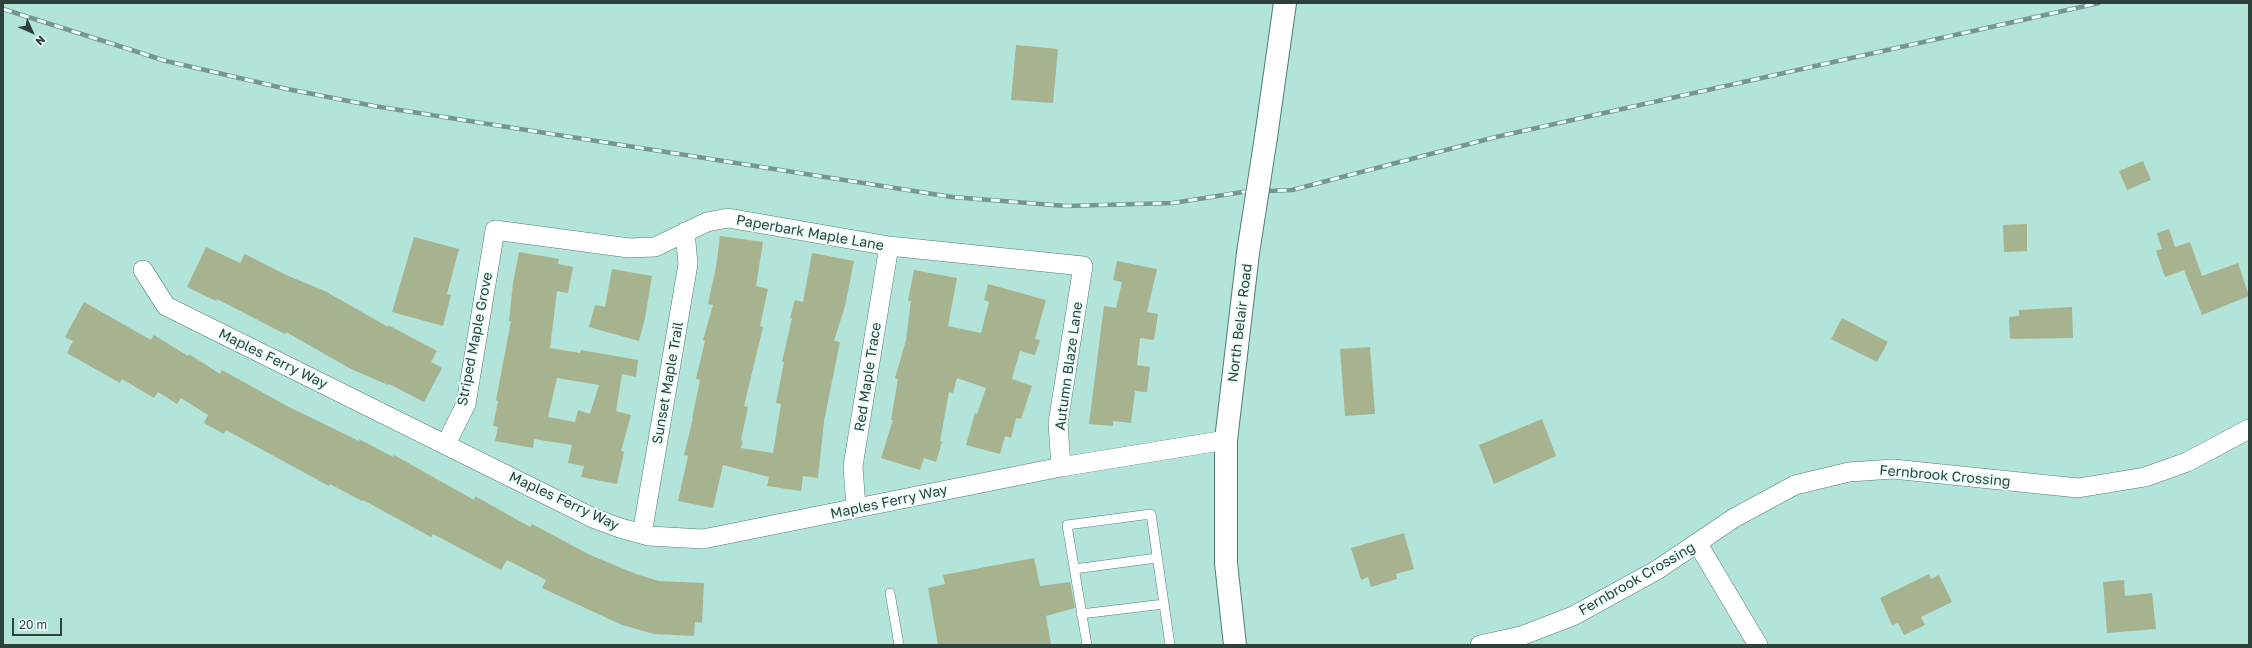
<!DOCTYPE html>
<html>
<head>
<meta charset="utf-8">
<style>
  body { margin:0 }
  #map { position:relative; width:2252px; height:648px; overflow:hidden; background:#b3e4da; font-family:"Golos Text",sans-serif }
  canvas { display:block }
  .frame { position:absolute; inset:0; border:4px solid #2d413d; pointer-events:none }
  .north { position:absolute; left:12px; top:12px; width:40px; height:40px; -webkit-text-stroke:3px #ebfefa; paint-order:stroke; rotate:135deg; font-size:11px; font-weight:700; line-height:16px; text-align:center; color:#2d413d }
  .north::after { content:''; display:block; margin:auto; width:14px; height:18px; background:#2d413d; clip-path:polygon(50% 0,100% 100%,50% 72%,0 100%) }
  .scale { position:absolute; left:12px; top:618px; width:50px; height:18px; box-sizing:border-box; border:2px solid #2d413d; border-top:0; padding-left:5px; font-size:12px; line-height:14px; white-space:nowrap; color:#2d413d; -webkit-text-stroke:3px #ebfefa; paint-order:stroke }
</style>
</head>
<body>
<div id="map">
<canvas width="2252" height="648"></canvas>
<div class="frame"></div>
<div class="north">N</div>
<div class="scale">20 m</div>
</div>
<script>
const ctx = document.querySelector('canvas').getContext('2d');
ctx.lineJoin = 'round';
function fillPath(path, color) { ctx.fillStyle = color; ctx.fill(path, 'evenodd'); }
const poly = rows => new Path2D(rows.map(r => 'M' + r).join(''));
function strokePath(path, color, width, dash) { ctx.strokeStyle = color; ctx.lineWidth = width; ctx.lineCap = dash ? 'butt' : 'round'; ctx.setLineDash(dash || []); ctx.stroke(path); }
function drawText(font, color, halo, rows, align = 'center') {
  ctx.font = font + ' "Golos Text",sans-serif'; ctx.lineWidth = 4; ctx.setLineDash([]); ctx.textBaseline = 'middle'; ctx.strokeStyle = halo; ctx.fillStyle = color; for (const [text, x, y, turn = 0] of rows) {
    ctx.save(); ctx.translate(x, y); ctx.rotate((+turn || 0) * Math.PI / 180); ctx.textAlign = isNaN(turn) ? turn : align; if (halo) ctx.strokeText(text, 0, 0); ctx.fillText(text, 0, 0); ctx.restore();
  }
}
fillPath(poly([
  [1016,45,1058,49,1053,103,1011,100],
  [2143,161,2151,180,2127,190,2119,171],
  [2027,224,2027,251,2004,252,2003,225],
  [2169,229,2175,247,2190,242,2202,276,2238,263,2249,296,2202,315,2184,270,2165,277,2156,251,2162,249,2157,233],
  [720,236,763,242,756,286,768,289,760,326,763,327,744,406,748,407,741,440,743,441,741,448,773,453,781,404,776,403,784,362,782,362,792,318,790,318,795,300,803,302,812,253,854,261,845,306,834,341,840,342,824,421,818,478,803,476,801,491,767,486,769,477,723,465,713,508,678,501,688,456,684,455,693,418,692,418,700,380,696,379,705,341,703,340,713,305,708,304,716,267],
  [414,237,459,249,447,294,451,295,443,326,392,312],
  [206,247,240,263,245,254,286,275,325,291,388,327,388,325,437,351,431,362,442,368,424,402,389,384,388,385,351,369,286,332,285,334,217,299,216,301,187,287],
  [519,252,559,259,558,264,573,267,568,293,557,291,550,348,580,353,581,350,638,360,636,377,622,374,616,411,631,415,621,451,624,452,617,484,581,477,584,466,568,463,572,445,534,439,533,448,495,441,498,427,493,426,498,401,496,400,511,321,509,321,513,283],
  [557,378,599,385,590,414,578,410,575,422,548,417],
  [1117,261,1157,269,1147,312,1158,314,1154,340,1140,338,1137,365,1150,367,1147,392,1135,391,1131,423,1113,421,1113,426,1089,424,1104,306,1116,308,1122,282,1113,280],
  [612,269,652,276,645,318,639,341,589,327,595,305,605,307],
  [914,270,957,278,948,326,981,333,989,302,984,300,988,284,1046,300,1035,339,1040,340,1035,355,1020,351,1012,379,1032,386,1021,419,1016,418,1011,438,1005,436,1000,454,966,445,975,413,977,414,986,388,957,378,953,393,949,392,940,441,942,442,936,462,924,458,920,470,881,458,893,420,891,420,898,379,895,378,906,340,911,301,908,301],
  [84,302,151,340,154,335,188,356,189,354,220,374,222,370,289,407,359,441,359,439,393,457,394,455,474,500,475,496,530,527,532,524,590,555,636,574,659,581,704,583,702,623,695,622,694,636,654,634,622,625,542,588,546,580,507,560,501,570,433,534,431,537,363,500,362,501,330,484,329,486,226,430,224,434,204,423,208,415,181,398,177,404,158,392,154,398,122,379,120,383,67,353,73,341,65,337],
  [2072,307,2073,338,2010,339,2009,317,2019,316,2019,310],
  [1842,318,1888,342,1877,362,1831,339],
  [1370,347,1375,414,1345,416,1340,349],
  [1542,419,1556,456,1494,484,1479,445],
  [1404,533,1414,569,1396,574,1397,579,1371,587,1368,577,1361,580,1351,548],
  [1034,558,1040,586,1070,582,1075,608,1046,616,1051,645,938,645,928,588,945,584,943,575],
  [1929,574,1931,579,1939,575,1952,602,1921,617,1925,625,1904,635,1898,623,1892,625,1880,598],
  [2124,580,2125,596,2152,593,2156,629,2107,633,2103,582]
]), '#a7b28e');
const service = poly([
  [1074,569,1157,558],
  [890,593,899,645],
  [1081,614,1164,604],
  [1087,645,1067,525,1151,514,1170,645]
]);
const minor = poly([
  [143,270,166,306,593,518,620,528,649,536,703,539,1061,467,1226,440],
  [446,444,466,404,495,230,629,248,655,247,707,222,728,218,889,246,1083,266,1058,423,1061,467],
  [856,508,853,466,889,246],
  [642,534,688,264,685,232],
  [1698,544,1758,645],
  [1480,645,1521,636,1573,616,1657,570,1734,518,1795,485,1849,472,1893,469,2078,488,2145,477,2187,462,2249,429]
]);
const tertiary = poly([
  [1266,137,1285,3],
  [1235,645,1226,563,1226,440,1248,253]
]);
strokePath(service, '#507d75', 10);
strokePath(minor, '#507d75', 20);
strokePath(tertiary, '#507d75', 24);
strokePath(service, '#fff', 9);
strokePath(minor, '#fff', 19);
strokePath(tertiary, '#fff', 22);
const rail = poly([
  [3,9,166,61,287,89,374,106,952,197,1066,206,1173,203,1243,192,1292,190,1496,137,2099,3]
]);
strokePath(rail, '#749891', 4.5);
strokePath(rail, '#ebfefa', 3, [9]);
const tertiaryBridge = poly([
  [1248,253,1266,137]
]);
strokePath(tertiaryBridge, '#507d75', 24, []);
strokePath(tertiaryBridge, '#fff', 22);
drawText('14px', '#2d413d', '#ebfefa', [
  ["Paperbark Maple Lane",810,233,10],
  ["North Belair Road",1240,323,-83],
  ["Striped Maple Grove",475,339,-79],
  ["Maples Ferry Way",273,359,26],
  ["Autumn Blaze Lane",1069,366,-82],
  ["Red Maple Trace",868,377,-81],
  ["Sunset Maple Trail",668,383,-80],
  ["Fernbrook Crossing",1945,476,5],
  ["Maples Ferry Way",564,501,25],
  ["Maples Ferry Way",889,502,-12],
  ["Fernbrook Crossing",1637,579,-30]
]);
</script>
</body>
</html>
